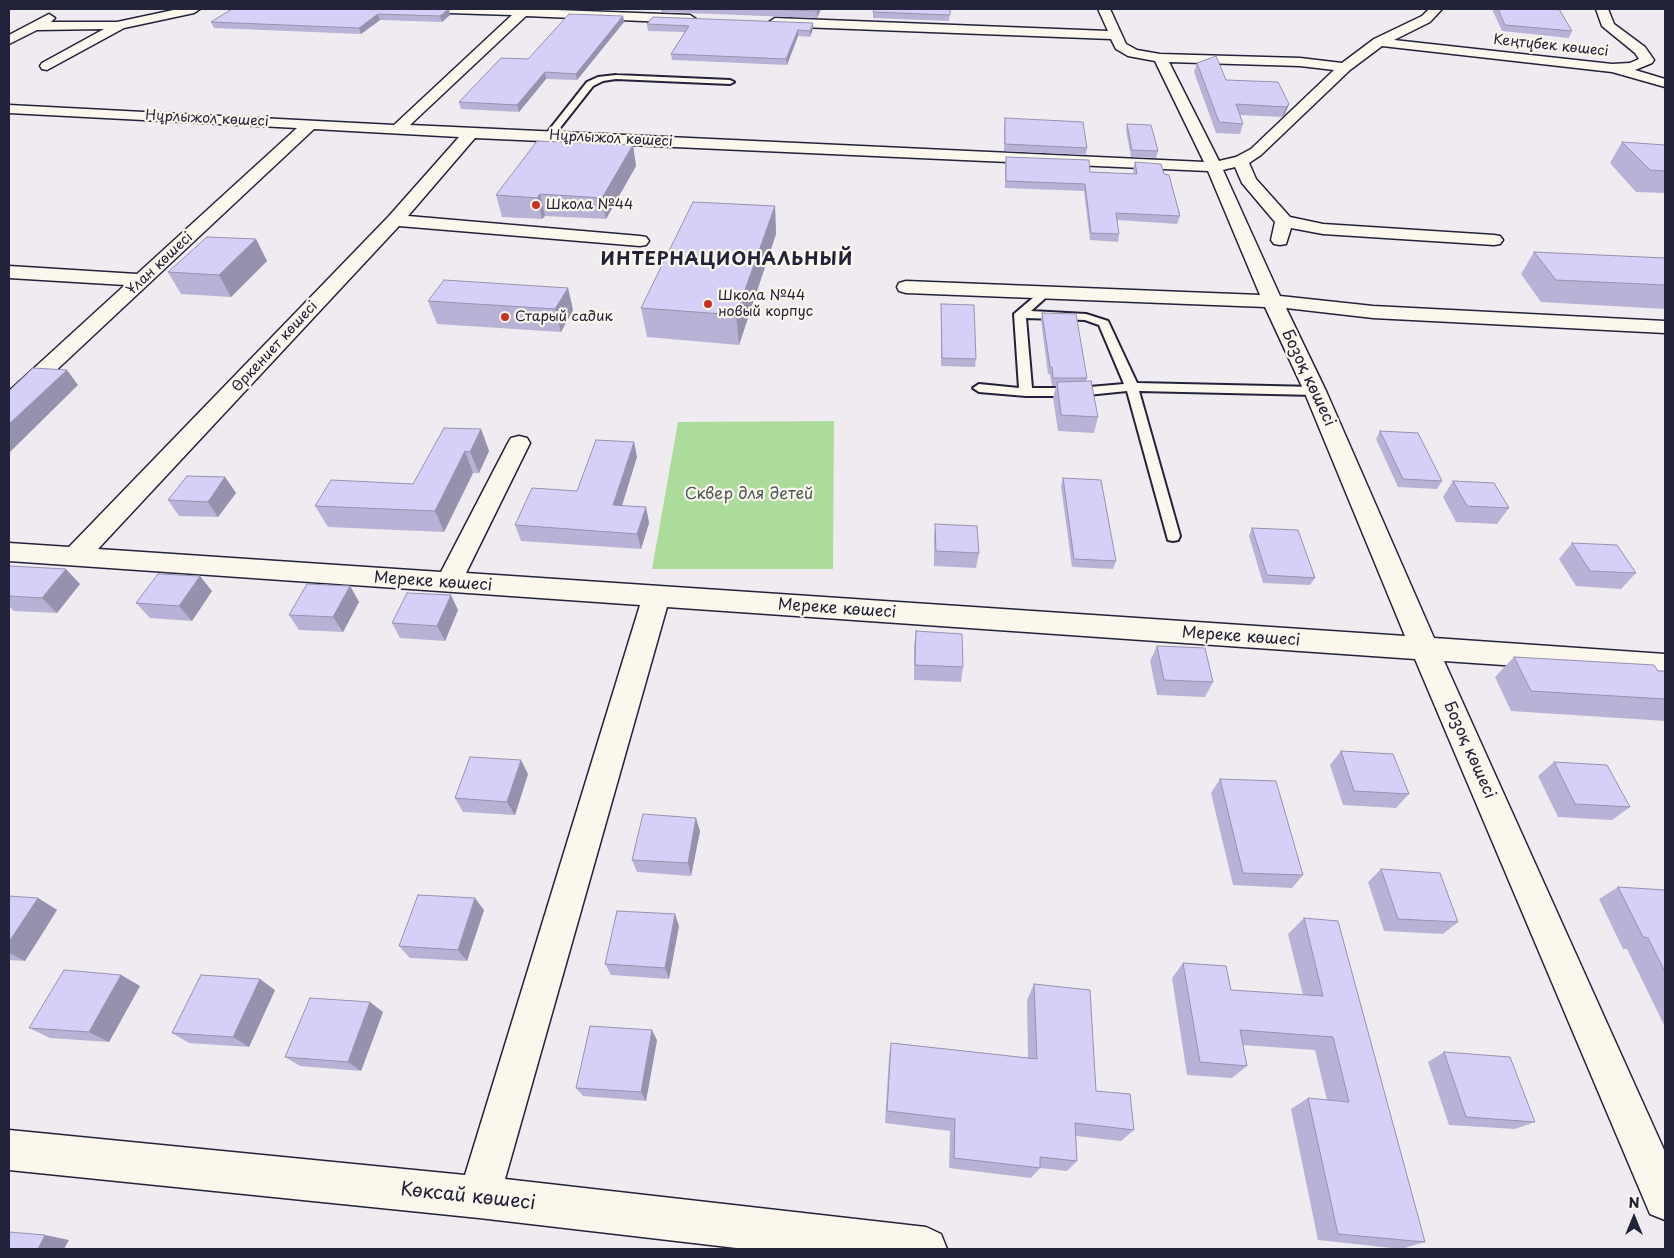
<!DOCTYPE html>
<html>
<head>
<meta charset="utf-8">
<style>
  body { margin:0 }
  #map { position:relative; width:1674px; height:1258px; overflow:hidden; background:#f0ebf0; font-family:"Playpen Sans",sans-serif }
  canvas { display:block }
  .frame { position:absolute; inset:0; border:10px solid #22223b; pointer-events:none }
  .north { position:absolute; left:1609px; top:1193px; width:50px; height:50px; -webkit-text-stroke:4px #fbf7ec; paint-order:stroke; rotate:0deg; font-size:14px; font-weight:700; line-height:20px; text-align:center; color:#22223b }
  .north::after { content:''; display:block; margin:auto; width:18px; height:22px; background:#22223b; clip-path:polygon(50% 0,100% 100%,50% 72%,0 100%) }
</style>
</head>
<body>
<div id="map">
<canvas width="1674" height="1258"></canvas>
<div class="frame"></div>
<div class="north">N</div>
</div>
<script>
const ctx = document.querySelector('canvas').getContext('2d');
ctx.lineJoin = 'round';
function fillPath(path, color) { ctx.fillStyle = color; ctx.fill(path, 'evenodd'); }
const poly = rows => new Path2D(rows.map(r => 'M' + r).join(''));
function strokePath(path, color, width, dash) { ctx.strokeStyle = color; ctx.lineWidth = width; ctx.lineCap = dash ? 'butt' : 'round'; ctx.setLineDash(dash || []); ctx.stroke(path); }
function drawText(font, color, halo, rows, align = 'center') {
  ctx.font = font + ' "Playpen Sans",sans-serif'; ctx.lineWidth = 4.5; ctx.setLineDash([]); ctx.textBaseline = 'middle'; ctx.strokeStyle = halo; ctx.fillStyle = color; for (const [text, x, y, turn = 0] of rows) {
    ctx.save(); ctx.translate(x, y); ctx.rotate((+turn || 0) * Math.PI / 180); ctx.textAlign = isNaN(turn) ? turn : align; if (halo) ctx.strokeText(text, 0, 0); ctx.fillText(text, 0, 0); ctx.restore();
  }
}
fillPath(poly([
  [834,421,833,569,652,569,678,422]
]), '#acdc9c');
const service = poly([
  [616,75,730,80,734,82,730,84,616,79,603,81,593,86,552,138,546,138,546,134,587,82,598,77,616,75],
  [1045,290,1051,293,1031,311,1086,314,1108,321,1137,383,1315,387,1321,391,1315,395,1139,391,1180,536,1178,540,1173,541,1168,540,1127,391,1078,396,1026,396,979,392,973,388,979,384,1019,388,1014,314,1041,291,1045,290],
  [1026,318,1085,320,1099,325,1124,384,1078,388,1032,388,1026,318]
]);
const minor = poly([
  [178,9,200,9,194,13,124,28,47,70,42,69,40,66,42,63,104,29,37,30,9,44,9,35,49,14,55,18,51,22,117,22,178,9],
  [443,9,530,9,690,15,696,19,690,23,526,16,410,125,1204,162,1155,61,1128,56,1116,49,1111,39,775,26,769,22,775,18,1108,31,1098,9,1110,9,1126,44,1137,50,1160,54,1300,58,1342,63,1374,39,1422,16,1429,9,1442,9,1430,22,1394,40,1612,64,1630,63,1639,59,1635,53,1602,26,1596,9,1608,9,1614,24,1645,47,1654,60,1652,63,1635,70,1665,79,1665,87,1612,72,1382,46,1350,70,1261,155,1249,163,1256,179,1290,217,1323,224,1494,235,1500,236,1503,240,1500,244,1494,245,1323,234,1291,228,1286,244,1280,245,1274,244,1271,240,1275,222,1242,183,1235,167,1223,170,1280,296,1373,306,1665,321,1665,333,1373,318,1286,308,1326,391,1434,638,1665,654,1665,676,1444,661,1665,1152,1665,1220,1650,1214,1415,659,667,607,505,1179,926,1227,941,1234,947,1249,745,1249,479,1218,9,1170,9,1130,465,1175,640,605,9,561,9,543,69,547,389,216,459,137,314,129,17,407,9,409,9,391,125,285,9,278,9,266,137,274,297,128,9,113,9,105,394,125,512,15,449,13,443,9],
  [1169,62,1300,66,1334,70,1251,149,1236,157,1219,161,1169,62],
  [475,138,1208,171,1260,295,906,281,899,283,897,287,899,291,906,293,1265,307,1304,391,1405,636,466,573,530,443,527,438,519,436,511,438,508,443,441,572,98,549,399,226,640,246,646,245,649,241,646,237,640,236,408,216,475,138]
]);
strokePath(service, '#22223b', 4);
strokePath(minor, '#22223b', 3);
fillPath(service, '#fbf7ec');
fillPath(minor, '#fbf7ec');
fillPath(poly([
  [232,9,450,15,442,22,380,20,361,34,214,28,211,22],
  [661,9,821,9,817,18,661,12],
  [950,9,949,21,873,18,873,12],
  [1492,9,1559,9,1572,31,1569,38,1502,31],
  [623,16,624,22,577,80,546,79,519,112,461,109,459,102,528,59],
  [647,24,813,29,810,37,798,36,787,65,672,60,671,54,685,32,648,31],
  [1197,63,1226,80,1289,104,1285,114,1282,117,1240,115,1243,124,1240,134,1216,133,1194,72],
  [1005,118,1087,148,1086,155,1004,151,1004,125],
  [1127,124,1158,151,1156,158,1131,157,1126,130],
  [1622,142,1665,145,1665,193,1636,192,1610,163],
  [633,145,636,166,606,219,545,216,542,219,502,217,496,195],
  [1006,157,1090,172,1134,174,1133,170,1135,162,1164,174,1180,216,1177,224,1117,220,1119,234,1118,242,1090,240,1084,191,1005,188,1005,164],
  [775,206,776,234,739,345,647,337,641,308],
  [256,239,267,261,231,297,181,294,168,272],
  [1534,252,1665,258,1665,309,1541,302,1521,274],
  [568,288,573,310,561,332,437,324,428,301],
  [941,304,976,359,975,367,941,366],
  [1042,313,1087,378,1086,382,1098,417,1094,433,1058,431,1053,398,1056,386,1052,386,1050,374,1048,374,1041,320],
  [481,429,489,451,479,473,473,473,444,532,328,527,315,506,413,484],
  [1380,431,1442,481,1437,489,1398,487,1376,439],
  [634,442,637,457,622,506,646,507,649,523,641,549,521,541,515,525,577,491],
  [225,477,236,493,218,517,179,516,168,500],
  [1063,478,1116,561,1113,569,1072,567,1061,486],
  [1453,481,1509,508,1497,524,1456,522,1443,497],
  [935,524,979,553,976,568,934,566,934,539],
  [1252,528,1315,578,1310,585,1263,583,1249,536],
  [1572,543,1636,573,1621,589,1576,586,1559,559],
  [9,564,11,566,80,584,57,613,14,611,9,606],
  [350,586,359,602,343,632,299,630,289,615],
  [212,591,192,621,150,618,136,603],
  [458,610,445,641,400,638,392,623],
  [916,631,963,667,961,682,914,680,914,646],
  [1157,646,1213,682,1205,697,1157,695,1150,661],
  [1514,657,1665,671,1665,721,1511,711,1495,677],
  [1341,751,1409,794,1396,808,1343,805,1330,765],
  [1554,762,1630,807,1612,820,1558,817,1538,776],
  [528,774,515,815,463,812,455,798],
  [1220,779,1303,875,1292,888,1233,885,1211,793],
  [700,831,691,876,637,872,632,860],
  [1381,869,1458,922,1443,934,1384,931,1368,882],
  [1618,887,1665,890,1665,1027,1627,949,1623,949,1599,899],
  [9,896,38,898,57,910,25,961,9,960],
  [484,910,467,961,410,958,399,946],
  [1304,918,1425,1242,1401,1249,1318,1240,1291,1109,1308,1098,1327,1100,1315,1050,1242,1045,1247,1066,1232,1078,1187,1075,1172,978,1183,963,1231,990,1303,995,1288,934],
  [679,926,669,979,611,975,605,964],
  [121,975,140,986,109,1042,50,1038,29,1028],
  [1034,984,1096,1091,1134,1130,1121,1141,1076,1136,1077,1161,1067,1171,1040,1168,1031,1178,949,1168,950,1131,885,1123,889,1057,891,1043,1028,1058,1027,1000],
  [275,990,249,1047,189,1043,172,1033],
  [383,1012,361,1071,300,1066,285,1057],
  [657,1040,646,1101,583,1096,576,1088],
  [1444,1052,1535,1122,1515,1129,1449,1125,1428,1062]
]), '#b8b3d6');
fillPath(poly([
  [449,9,450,15,442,22,440,16],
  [818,9,821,9,817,18,817,11],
  [378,14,380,20,361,34,359,28],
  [623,16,624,22,577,80,576,74],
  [813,23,813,29,810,37,810,31],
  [798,30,798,36,787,65,786,59],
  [545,72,546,79,519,112,517,105],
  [1289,104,1285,114,1282,117,1286,107],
  [633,145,636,166,606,219,602,198],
  [540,194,545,216,542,219,537,198],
  [775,206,776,234,739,345,736,315],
  [256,239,267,261,231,297,219,275],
  [568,288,573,310,561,332,555,309],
  [67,370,78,385,9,453,9,424],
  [481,429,489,451,479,473,470,452],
  [634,442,637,457,617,521,613,505],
  [465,451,473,473,444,532,435,511],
  [225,477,236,493,218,517,208,502],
  [646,507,649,523,641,549,637,534],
  [66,569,80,584,57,613,42,598],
  [200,576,212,591,192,621,179,606],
  [350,586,359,602,343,632,333,617],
  [451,595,458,610,445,641,437,626],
  [521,760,528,774,515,815,507,802],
  [696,818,700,831,691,876,688,863],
  [38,898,57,910,25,961,9,953,9,942],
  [475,898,484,910,467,961,458,950],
  [675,914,679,926,669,979,665,968],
  [121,975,140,986,109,1042,89,1032],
  [260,979,275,990,249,1047,233,1037],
  [370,1002,383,1012,361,1071,348,1062],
  [652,1030,657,1040,646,1101,641,1092],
  [45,1235,69,1240,64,1249,38,1249]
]), '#9692ae');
const building = poly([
  [232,9,449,9,440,16,378,14,359,28,211,22,232,9],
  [766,9,818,9,817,11,766,9],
  [874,9,950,9,950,15,873,12,874,9],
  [1498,9,1559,9,1572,31,1505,25,1498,9],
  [569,14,623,16,576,74,545,72,517,105,459,102,501,58,528,59,569,14],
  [653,17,813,23,810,31,798,30,786,59,671,54,689,26,647,24,653,17],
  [1216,56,1226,80,1278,82,1289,104,1286,107,1236,104,1243,124,1219,122,1197,63,1216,56],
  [1005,118,1083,122,1087,148,1005,144,1005,118],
  [1127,124,1151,125,1158,151,1132,150,1127,124],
  [537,141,633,145,602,198,540,194,537,198,496,195,537,141],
  [1622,142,1665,145,1665,171,1650,170,1622,142],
  [1006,157,1089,160,1090,172,1137,174,1135,162,1161,164,1164,174,1169,175,1180,216,1116,213,1119,234,1091,233,1085,184,1006,181,1006,157],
  [693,202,775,206,736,315,641,308,693,202],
  [207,237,256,239,219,275,168,272,207,237],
  [1534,252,1665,258,1665,285,1556,280,1534,252],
  [444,280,568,288,555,309,428,301,444,280],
  [941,304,974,305,976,359,942,358,941,304],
  [1042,313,1076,314,1087,378,1053,378,1052,367,1050,367,1042,313],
  [33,368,67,370,9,424,9,391,33,368],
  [1091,381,1098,417,1061,415,1057,382,1091,381],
  [444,428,481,429,470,452,465,451,435,511,315,506,331,480,413,484,444,428],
  [1380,431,1418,433,1442,481,1403,479,1380,431],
  [596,440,634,442,613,505,646,507,637,534,515,525,532,488,577,491,596,440],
  [187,476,225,477,208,502,168,500,187,476],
  [1063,478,1101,480,1116,561,1074,559,1063,478],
  [1453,481,1494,483,1509,508,1467,506,1453,481],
  [935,524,977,526,979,553,936,551,935,524],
  [1252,528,1298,530,1315,578,1267,575,1252,528],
  [1572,543,1617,545,1636,573,1590,571,1572,543],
  [9,566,66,569,42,598,9,596,9,566],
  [158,574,200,576,179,606,136,603,158,574],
  [307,584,350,586,333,617,289,615,307,584],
  [407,593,451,595,437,626,392,623,407,593],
  [916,631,962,634,963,667,915,665,916,631],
  [1157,646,1205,648,1213,682,1164,680,1157,646],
  [1514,657,1654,665,1658,671,1665,671,1665,699,1531,691,1514,657],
  [1341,751,1393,754,1409,794,1354,791,1341,751],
  [470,757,521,760,507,802,455,798,470,757],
  [1554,762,1607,765,1630,807,1575,804,1554,762],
  [1220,779,1276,781,1303,875,1243,873,1220,779],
  [643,814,696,818,688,863,632,860,643,814],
  [1381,869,1440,873,1458,922,1398,919,1381,869],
  [1618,887,1665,890,1665,972,1648,938,1643,937,1618,887],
  [418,895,475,898,458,950,399,946,418,895],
  [9,896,38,898,9,942,9,896],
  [617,911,675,914,665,968,605,964,617,911],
  [1304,918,1338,921,1425,1242,1338,1234,1308,1098,1349,1102,1333,1037,1240,1030,1247,1066,1200,1062,1183,963,1226,966,1231,990,1323,996,1304,918],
  [64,970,121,975,89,1032,29,1028,64,970],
  [201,975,260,979,233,1037,172,1033,201,975],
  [1034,984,1090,990,1096,1091,1130,1094,1134,1130,1075,1123,1077,1161,1040,1157,1040,1168,954,1158,955,1119,887,1111,891,1043,1037,1059,1034,984],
  [310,998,370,1002,348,1062,285,1057,310,998],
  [590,1026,652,1030,641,1092,576,1088,590,1026],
  [1444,1052,1510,1057,1535,1122,1466,1117,1444,1052],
  [9,1232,45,1235,38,1249,9,1249,9,1232]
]);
fillPath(building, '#d6d0f9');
strokePath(building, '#9692ae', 1);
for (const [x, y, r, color] of [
  [536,205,5,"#c8321e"],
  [708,304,5,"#c8321e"],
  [505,317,5,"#c8321e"]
]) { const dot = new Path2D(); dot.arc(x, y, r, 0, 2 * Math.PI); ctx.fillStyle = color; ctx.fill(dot); strokePath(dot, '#fbf7ec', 2); }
drawText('14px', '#22223b', '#fbf7ec', [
  ["Кеңтүбек көшесі",1551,46,6],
  ["Нұрлыжол көшесі",207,119,3],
  ["Нұрлыжол көшесі",611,139,3],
  ["Ұлан көшесі",160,264,-43],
  ["Өркениет көшесі",275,347,-47]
]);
drawText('14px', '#22223b', '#fbf7ec', [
  ["Школа №44",546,205],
  ["Школа №44",718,296],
  ["новый корпус",718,312],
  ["Старый садик",515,317]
], 'left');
drawText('16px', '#22223b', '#fbf7ec', [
  ["Бозоқ көшесі",1308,378,65],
  ["Мереке көшесі",433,582,4],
  ["Мереке көшесі",837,609,4],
  ["Мереке көшесі",1241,637,4],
  ["Бозоқ көшесі",1469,750,66]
]);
drawText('16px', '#4b5a58', '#fbf7ec', [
  ["Сквер для детей",749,495]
]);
ctx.letterSpacing = '1px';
drawText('bold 18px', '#22223b', '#fbf7ec', [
  ["ИНТЕРНАЦИОНАЛЬНЫЙ",727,260]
]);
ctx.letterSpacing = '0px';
drawText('19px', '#22223b', '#fbf7ec', [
  ["Көксай көшесі",468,1197,6]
]);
</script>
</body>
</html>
